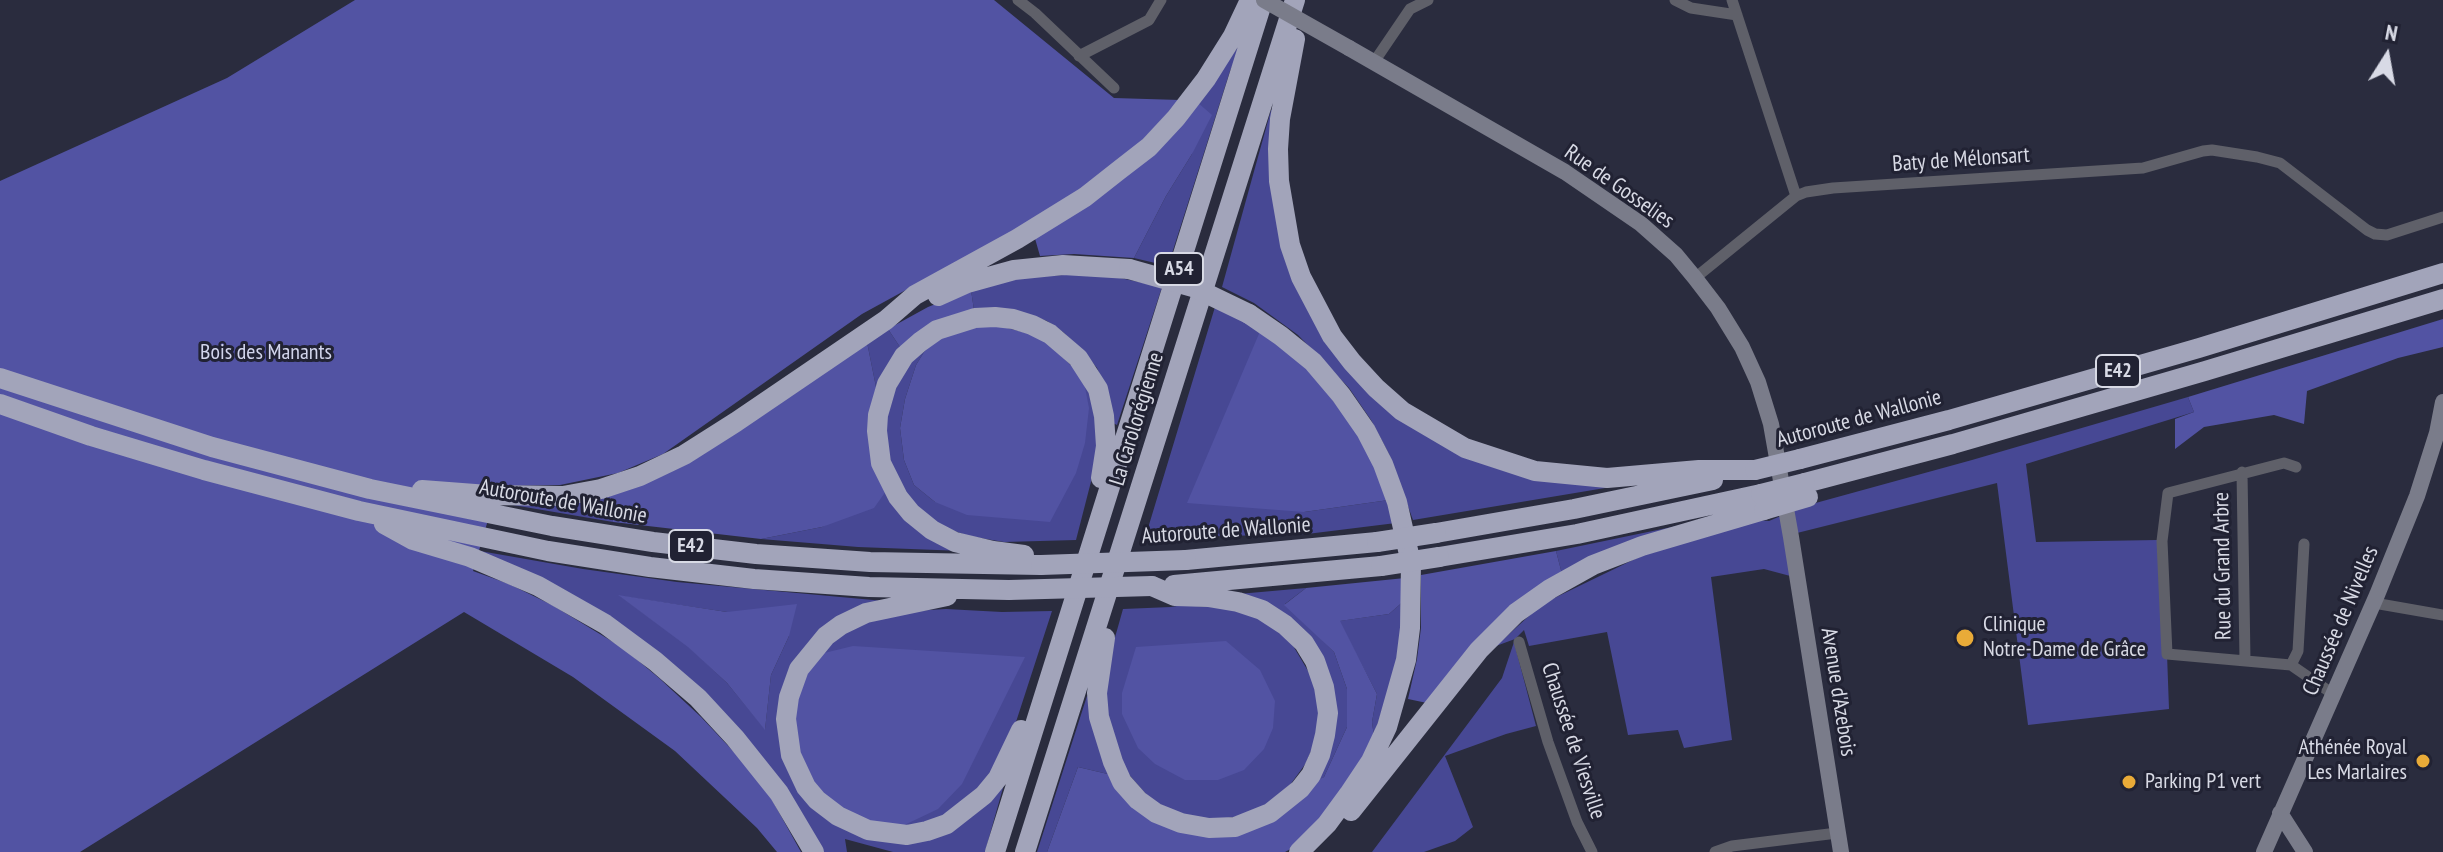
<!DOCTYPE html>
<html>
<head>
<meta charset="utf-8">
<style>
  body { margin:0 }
  #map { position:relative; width:2443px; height:852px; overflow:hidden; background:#2a2c3e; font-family:"PT Sans Narrow",sans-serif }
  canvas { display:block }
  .north { position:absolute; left:2347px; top:16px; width:80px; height:80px; -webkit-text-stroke:6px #212233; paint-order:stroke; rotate:11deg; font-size:22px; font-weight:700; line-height:32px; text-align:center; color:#d8dae5 }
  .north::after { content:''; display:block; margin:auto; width:28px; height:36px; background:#d8dae5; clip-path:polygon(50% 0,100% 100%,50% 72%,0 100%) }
</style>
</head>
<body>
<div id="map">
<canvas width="2443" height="852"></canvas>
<div class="north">N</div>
</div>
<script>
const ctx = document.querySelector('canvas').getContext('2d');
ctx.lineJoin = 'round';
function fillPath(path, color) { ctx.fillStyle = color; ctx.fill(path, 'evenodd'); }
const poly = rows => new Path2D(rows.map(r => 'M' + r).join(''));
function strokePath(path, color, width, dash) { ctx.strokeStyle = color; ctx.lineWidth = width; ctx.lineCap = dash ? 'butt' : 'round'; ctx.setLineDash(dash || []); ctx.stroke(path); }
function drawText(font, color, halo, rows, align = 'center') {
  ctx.font = font + ' "PT Sans Narrow",sans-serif'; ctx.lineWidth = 6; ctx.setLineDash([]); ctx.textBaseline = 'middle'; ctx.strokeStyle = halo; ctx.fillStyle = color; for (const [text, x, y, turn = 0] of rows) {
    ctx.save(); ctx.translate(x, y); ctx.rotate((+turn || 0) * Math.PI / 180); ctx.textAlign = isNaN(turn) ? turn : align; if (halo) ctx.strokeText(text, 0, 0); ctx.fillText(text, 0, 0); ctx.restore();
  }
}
fillPath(poly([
  [1244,39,1230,71,1168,266,1134,258,1166,196,1192,154,1197,102],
  [1271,110,1276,111,1274,182,1330,340,1474,457,1647,481,1413,520,1389,454,1371,420,1349,388,1298,335,1254,303,1222,287],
  [1097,273,1162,287,1117,425,1113,423,1107,393,1097,368,1083,351,1063,332,1047,321,1028,314,974,310,971,290,1014,278],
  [1215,307,1261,329,1304,512,1389,500,1396,523,1307,534,1145,538],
  [888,329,902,350,876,387,867,342],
  [929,344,916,365,905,399,900,428,904,460,914,485,935,502,1083,377,1091,391,1099,437,1094,470,1076,540,1004,542,968,536,941,526,920,511,905,494,886,454,887,406,909,362],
  [2188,397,2194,412,2026,464,2036,542,2158,540,2167,654,2169,709,2028,725,1997,483,1793,534,1792,512,1812,504,1972,460],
  [886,491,963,551,858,547,761,539,822,527],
  [609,494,613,522,513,505],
  [1783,515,1794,577,1764,569,1711,577,1732,740,1684,748,1678,730,1628,735,1607,632,1529,646,1524,630,1515,639,1496,646,1542,604,1670,542,1747,519,1769,521],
  [1701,521,1562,574,1556,551],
  [480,551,583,569,677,582,884,601,828,624,784,754,923,838,1006,777,985,852,893,852,845,839,847,852,822,852,678,672],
  [620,596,727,612,789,636,771,675,765,729,727,683,688,646],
  [1306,588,1285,604,1334,652,1347,689,1347,727,1324,777,1307,787,1327,747,1316,654,1227,595],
  [1405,600,1403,641,1374,737,1372,722,1377,694,1339,621,1389,614],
  [1183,605,1223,608,1253,615,1272,626,1292,644,1314,681,1318,702,1318,723,1314,744,1306,763,1290,785,1268,804,1242,816,1212,820,1191,818,1152,801,1125,770,1116,751,1105,700,1110,655,1123,609,1171,607],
  [946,609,1002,612,1052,611,1015,725,998,763,980,789,939,820,896,829,816,655,841,633,875,617,913,611],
  [1514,642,1536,726,1506,734,1445,756,1473,827,1455,841,1424,852,1372,852,1502,678],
  [1087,696,1092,698,1112,775,1078,767,1047,852,1037,852]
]), '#474894');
fillPath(poly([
  [355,0,994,0,1114,98,1180,100,1137,146,1087,186,1041,216,862,314,663,454,618,473,560,485,498,486,473,571,509,584,552,605,623,648,659,678,701,717,749,768,771,798,801,852,777,852,757,828,675,751,573,677,464,612,80,852,0,852,0,181,227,78],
  [1197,102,1212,115,1192,154,1166,196,1134,258,1074,254,1040,256,1034,235],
  [971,290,974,310,902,350,888,329,928,307],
  [2443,319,2443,347,2398,358,2307,391,2304,424,2274,415,2204,427,2175,449,2175,419,2194,412,2188,397],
  [992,324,1042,337,1083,377,1089,408,1085,443,1076,473,1050,522,967,515,935,502,914,485,904,460,900,428,905,399,916,365,929,344,952,331],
  [1261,329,1309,369,1360,436,1389,500,1304,512,1187,503],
  [867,342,876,387,886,491,874,508,822,527,761,539,613,522,609,494],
  [1556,551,1562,574,1427,703,1408,699,1417,659,1421,628,1421,575],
  [1405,578,1405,600,1389,614,1340,621,1377,694,1372,722,1374,737,1340,797,1296,846,1285,852,1047,852,1078,767,1112,775,1205,833,1324,777,1347,727,1347,689,1334,652,1284,605,1306,588],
  [618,595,727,612,797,604,789,636,771,675,765,730,727,683,688,647],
  [1226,641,1260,670,1275,701,1273,728,1264,749,1244,770,1218,780,1185,780,1155,764,1138,748,1122,714,1122,693,1136,647],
  [853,646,1025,657,962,784,938,809,896,829,873,826,833,805,800,765,792,717,796,693,816,655]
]), '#5253a3');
strokePath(poly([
  [1018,0,1035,13,1114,88],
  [1675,0,1691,8,1737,15],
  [1732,0,1796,196],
  [1079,56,1149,20,1161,0],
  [1374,62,1410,9,1428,0],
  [1695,278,1796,196,1806,192,1833,188,2143,168,2203,151,2212,150,2257,157,2280,163,2367,230,2375,234,2387,235,2443,217],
  [2296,467,2284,463,2168,493,2162,541,2167,654,2291,665,2333,694],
  [2242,472,2245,660],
  [2374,603,2443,615],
  [1519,642,1548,742,1577,822,1592,852],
  [2291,665,2298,651,2304,544],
  [1715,852,1732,846,1837,833]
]), '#5f6069', 11);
strokePath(poly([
  [1349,48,1565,172,1641,224,1676,255,1695,278,1718,308,1742,347,1758,382,1771,424,1791,537,1841,852],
  [2280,813,2305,852],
  [2264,852,2377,595,2417,496,2437,433,2443,402]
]), '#7a7c8a', 16);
strokePath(poly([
  [1295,39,1280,119,1278,149,1279,181,1290,245,1301,277,1332,336,1352,362,1376,388,1402,411,1465,448,1535,471,1607,478,1699,470,1755,470],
  [938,296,967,283,1014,270,1063,265,1129,269],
  [1249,314,1281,336,1313,362,1341,395,1366,431,1383,464,1397,502,1411,563,1410,628,1406,660,1387,727,1371,761,1349,794,1327,824,1299,852],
  [0,378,212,447,370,489,552,526,653,542,756,554,870,562,1041,565],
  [0,404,91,436,204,470,359,511,548,551,650,567,754,579,869,587,1009,590],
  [1800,459,1949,420,2199,348,2443,273],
  [1805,483,1953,444,2205,371,2443,299],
  [422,490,488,495,563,496,601,489,640,476,684,455,736,422,886,320,915,295,1017,239,1085,197,1118,171,1149,147,1176,118,1206,79,1233,36,1250,0],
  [384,524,413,540,470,557,538,586,605,624,655,661,698,698,735,738,779,793,814,852],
  [1436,533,1574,509,1713,480],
  [1024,555,993,551,955,542,932,530,911,513,898,497,881,463,877,431,878,415,887,384,904,356,920,342,937,330,975,318,995,317,1013,319,1032,325,1050,334,1078,358,1098,389,1104,416,1106,446,1101,478],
  [1439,557,1577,534,1761,494],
  [1186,560,1377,542],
  [1174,585,1381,566],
  [947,596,866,613,841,625,826,636,799,669,789,697,786,719,791,755,806,787,817,800,838,816,868,830,907,835,927,831,947,824,984,795,998,778,1021,730],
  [1105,638,1097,693,1099,717,1113,762,1122,782,1138,800,1156,813,1181,823,1209,828,1235,827,1270,813,1300,789,1311,775,1320,755,1325,735,1328,713,1324,687,1315,661,1304,643,1285,625,1262,610,1238,602,1208,597,1175,596,1152,586],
  [1351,811,1479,650,1516,613,1550,589,1593,565,1642,546,1764,510],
  [995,852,1263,0],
  [1025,852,1295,0]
]), '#a2a4ba', 20);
strokePath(poly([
  [1264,0,1349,48]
]), '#7a7c8a', 16);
strokePath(poly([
  [1129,269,1193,287,1249,314],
  [1755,470,1800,459],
  [1761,494,1805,483],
  [1764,510,1808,497],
  [1377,542,1436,533],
  [1041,565,1186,560],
  [1381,566,1439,557],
  [1009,590,1152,586]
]), '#a2a4ba', 20);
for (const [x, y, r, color] of [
  [1965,638,10,"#e9ab38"],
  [2423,761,8,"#e9ab38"],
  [2129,782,8,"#e9ab38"]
]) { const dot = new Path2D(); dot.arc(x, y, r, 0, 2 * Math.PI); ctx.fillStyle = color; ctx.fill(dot); strokePath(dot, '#212233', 3); }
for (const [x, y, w] of [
  [1179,269,48],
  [2118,371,44],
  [691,546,44]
]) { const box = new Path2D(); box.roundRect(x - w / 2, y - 16, w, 32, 6); ctx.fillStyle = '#212233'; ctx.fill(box); strokePath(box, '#d8dae5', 2); }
drawText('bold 20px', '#d8dae5', null, [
  ["A54",1179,269],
  ["E42",2118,371],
  ["E42",691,546]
]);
drawText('22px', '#d8dae5', '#212233', [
  ["Baty de Mélonsart",1961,160,-4],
  ["Rue de Gosselies",1619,187,35],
  ["La Carolorégienne",1137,419,-73],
  ["Autoroute de Wallonie",1859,419,-15],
  ["Autoroute de Wallonie",563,502,10],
  ["Autoroute de Wallonie",1226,531,-4],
  ["Rue du Grand Arbre",2223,566,-91],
  ["Chaussée de Nivelles",2341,621,-67],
  ["Avenue d'Azebois",1838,692,81],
  ["Chaussée de Viesville",1573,741,72]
]);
drawText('22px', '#d2d5ec', '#212233', [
  ["Bois des Manants",266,353]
]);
drawText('22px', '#d8dae5', '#212233', [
  ["Clinique",1983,625],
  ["Notre-Dame de Grâce",1983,650],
  ["Athénée Royal",2407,748,"right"],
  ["Les Marlaires",2407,773,"right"],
  ["Parking P1 vert",2145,782]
], 'left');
</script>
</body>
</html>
